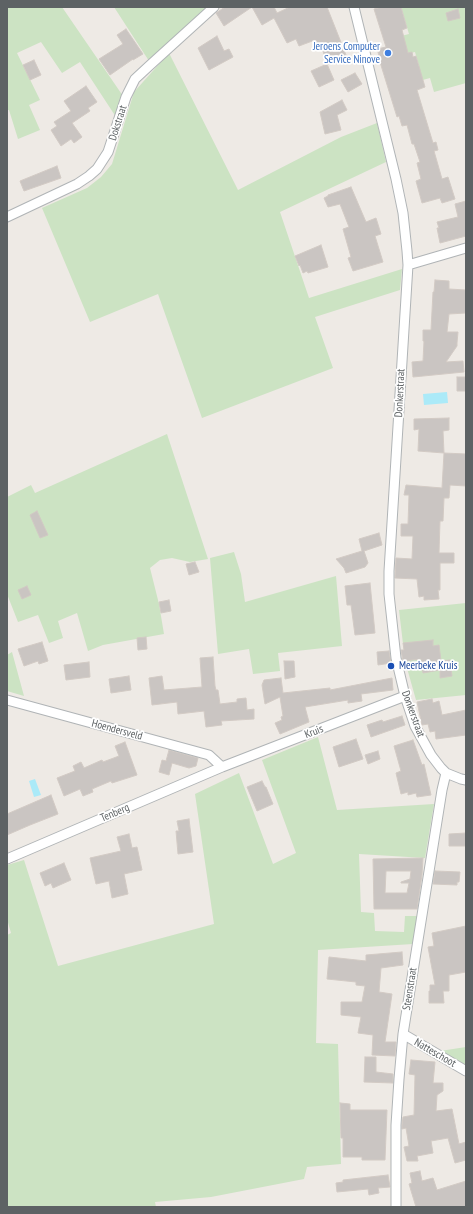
<!DOCTYPE html>
<html>
<head>
<meta charset="utf-8">
<style>
  body { margin:0 }
  #map { position:relative; width:473px; height:1214px; overflow:hidden; background:#eeeae5; font-family:"PT Sans Narrow",sans-serif }
  canvas { display:block }
  .frame { position:absolute; inset:0; border:8px solid #5d6264; pointer-events:none }
</style>
</head>
<body>
<div id="map">
<canvas width="473" height="1214"></canvas>
<div class="frame"></div>
</div>
<script>
const ctx = document.querySelector('canvas').getContext('2d');
ctx.lineJoin = 'round';
function fillPath(path, color) { ctx.fillStyle = color; ctx.fill(path, 'evenodd'); }
const poly = rows => new Path2D(rows.map(r => 'M' + r).join(''));
function strokePath(path, color, width, dash) { ctx.strokeStyle = color; ctx.lineWidth = width; ctx.lineCap = dash ? 'butt' : 'round'; ctx.setLineDash(dash || []); ctx.stroke(path); }
function drawText(font, color, halo, rows, align = 'center') {
  ctx.font = font + ' "PT Sans Narrow",sans-serif'; ctx.lineWidth = 3.5; ctx.setLineDash([]); ctx.textBaseline = 'middle'; ctx.strokeStyle = halo; ctx.fillStyle = color; for (const [text, x, y, turn = 0] of rows) {
    ctx.save(); ctx.translate(x, y); ctx.rotate((+turn || 0) * Math.PI / 180); ctx.textAlign = isNaN(turn) ? turn : align; if (halo) ctx.strokeText(text, 0, 0); ctx.fillText(text, 0, 0); ctx.restore();
  }
}
fillPath(poly([
  [7,7,62,7,123,96,116,117,80,62,62,73,41,42,17,53,40,100,29,105,40,130,18,139,9,110,7,110],
  [114,7,209,7,149,61],
  [401,7,466,7,466,83,434,92,430,78,419,81,419,66,415,52,406,54,401,36,409,34],
  [169,53,238,190,341,137,377,123,386,162,280,212,309,298,402,269,400,290,315,317,333,368,202,418,158,294,90,322,42,208,87,188,101,177,112,164,134,92],
  [167,434,208,559,190,562,172,558,160,560,150,568,159,604,164,634,103,645,88,651,77,613,58,621,63,638,49,643,38,615,18,622,7,594,7,497,31,485,35,493],
  [234,552,241,574,245,602,336,576,342,646,278,653,280,671,253,674,249,649,218,654,210,558],
  [466,603,466,695,416,700,405,661,399,610],
  [12,652,24,696,7,691,7,655],
  [318,737,337,810,434,804,425,858,359,854,361,912,374,913,375,931,404,932,405,916,418,916,413,944,318,950,316,1043,338,1044,341,1164,307,1167,304,1179,211,1197,155,1202,156,1207,7,1207,7,935,11,933,7,919,7,865,24,860,58,966,214,924,195,794,239,773,273,864,296,853,262,760],
  [466,1047,466,1065,440,1051]
]), '#cce3c3');
fillPath(poly([
  [447,392,448,403,424,405,423,394],
  [35,779,41,795,34,797,29,781]
]), '#abeaf8');
const building = poly([
  [225,7,274,7,277,13,290,7,327,7,346,55,336,59,337,60,328,64,320,44,317,46,315,40,299,46,296,39,287,43,274,18,262,25,252,7,224,26,216,13,225,7],
  [383,7,401,7,407,28,402,30,408,53,412,52,413,57,416,56,425,87,417,90,433,143,436,142,438,150,434,151,442,179,448,177,455,199,442,203,440,198,422,203,416,181,421,179,417,163,420,162,414,144,412,144,407,125,402,126,399,116,397,117,380,62,381,62,377,49,386,47,374,9,383,7],
  [458,9,460,18,448,21,446,13,458,9],
  [126,29,143,54,133,60,133,59,110,75,99,59,123,44,117,35,126,29],
  [217,36,224,51,229,49,233,57,209,70,198,48,217,36],
  [34,60,41,75,30,80,23,65,34,60],
  [327,64,334,80,319,87,311,71,327,64],
  [355,73,362,84,348,92,341,80,355,73],
  [86,86,97,102,88,108,90,111,72,123,82,137,74,143,71,139,61,146,51,130,57,126,54,122,71,111,64,101,86,86],
  [342,100,347,110,337,115,341,130,325,134,320,112,342,100],
  [57,166,61,178,24,191,20,181,57,166],
  [351,187,366,222,376,218,381,234,375,236,383,262,353,271,348,258,351,257,343,229,349,227,340,204,328,207,324,198,328,196,328,195,351,187],
  [466,201,466,236,440,243,437,228,439,228,437,222,458,217,455,204,466,201],
  [321,245,328,267,308,273,307,271,303,273,300,265,299,266,295,256,321,245],
  [435,280,449,281,449,289,466,290,466,313,449,314,447,332,458,332,457,343,457,346,446,362,463,361,464,372,413,377,412,362,423,361,424,341,423,341,423,330,431,330,433,292,434,292,435,280],
  [457,377,466,377,466,391,457,391,457,377],
  [449,418,449,430,443,431,444,453,466,454,466,486,450,485,449,498,444,498,443,521,440,521,439,553,454,553,454,563,440,563,440,590,438,590,439,599,424,600,424,596,419,597,417,579,395,578,396,558,412,559,413,536,401,536,401,524,408,524,409,495,404,495,406,485,442,488,444,453,418,451,419,429,414,430,414,419,449,418],
  [37,511,48,535,40,538,30,515,37,511],
  [379,533,382,545,364,551,368,563,365,567,346,573,344,568,336,559,362,551,359,539,379,533],
  [195,562,199,572,189,575,186,564,195,562],
  [370,583,375,633,355,635,351,605,347,605,345,586,370,583],
  [27,586,31,595,22,599,18,590,27,586],
  [169,600,171,611,161,613,159,602,169,600],
  [146,637,147,649,138,650,137,638,146,637],
  [433,640,433,646,439,645,441,661,450,660,452,676,440,678,440,670,423,673,421,659,403,661,401,650,404,650,403,643,433,640],
  [42,642,48,661,39,664,38,661,24,666,18,649,42,642],
  [389,651,391,663,378,665,377,652,389,651],
  [213,657,215,686,216,690,218,690,220,704,237,702,237,699,246,698,247,710,254,709,254,719,221,721,222,725,206,727,204,711,178,714,177,702,152,705,149,678,162,676,164,690,202,687,200,658,213,657],
  [284,661,294,661,295,677,285,679,284,661],
  [89,662,90,677,66,680,64,665,89,662],
  [129,676,131,690,111,693,109,679,129,676],
  [281,678,283,693,330,688,330,690,392,678,393,690,361,694,362,701,348,703,348,700,305,707,309,722,280,734,275,723,282,720,281,717,283,716,280,697,265,704,262,685,264,680,281,678],
  [432,699,433,703,439,701,442,715,466,710,466,735,436,739,435,731,430,732,428,724,422,725,417,702,432,699],
  [402,716,405,725,371,737,367,725,382,720,383,722,402,716],
  [356,739,363,759,339,767,333,747,356,739],
  [413,740,422,765,424,764,431,795,417,797,416,793,408,795,408,792,401,794,396,773,401,771,394,746,413,740],
  [125,742,137,775,112,783,111,781,92,789,93,792,83,796,80,789,64,796,57,778,75,771,73,766,81,762,84,768,102,760,103,762,119,756,115,746,125,742],
  [169,750,198,758,196,766,189,768,172,763,169,775,159,772,162,760,166,761,169,750],
  [378,751,380,759,368,764,365,755,378,751],
  [262,781,265,787,266,787,273,804,257,811,247,787,262,781],
  [51,795,58,814,30,825,7,835,7,814,51,795],
  [189,819,193,852,178,854,176,831,179,831,177,821,189,819],
  [466,833,466,846,449,846,449,834,466,833],
  [129,834,132,848,137,847,142,870,124,874,128,894,112,898,109,881,96,884,90,858,121,851,117,837,129,834],
  [423,858,422,875,417,909,374,909,373,859,423,858],
  [386,871,411,871,410,879,401,882,401,883,409,883,407,893,385,893,386,871],
  [64,863,71,880,53,888,51,883,45,886,40,873,64,863],
  [435,871,460,872,459,882,457,882,457,885,433,884,435,871],
  [466,926,466,972,449,975,449,991,443,991,444,1003,429,1003,429,991,430,991,430,985,435,985,428,947,434,946,432,933,466,926],
  [402,952,403,965,381,968,379,992,392,994,385,1042,396,1042,395,1056,372,1055,373,1035,358,1033,361,1017,341,1015,341,1002,362,1002,365,986,356,985,356,982,327,979,329,957,366,961,366,955,402,952],
  [365,1057,376,1057,376,1072,393,1074,393,1083,364,1082,365,1057],
  [411,1060,435,1062,433,1083,443,1083,443,1091,437,1095,436,1111,452,1109,459,1144,466,1142,466,1160,455,1163,448,1138,431,1141,433,1153,417,1156,418,1161,407,1161,404,1147,409,1146,406,1128,402,1129,402,1125,403,1117,414,1115,415,1075,409,1074,411,1060],
  [340,1103,350,1104,350,1110,387,1110,385,1160,362,1160,362,1157,343,1157,343,1138,341,1138,340,1103],
  [420,1171,422,1181,433,1178,437,1190,466,1181,466,1207,416,1207,409,1184,412,1183,410,1173,420,1171],
  [388,1175,390,1187,378,1188,379,1193,369,1195,368,1189,337,1192,336,1183,343,1182,343,1180,388,1175]
]);
fillPath(building, '#cac5c2');
strokePath(building, '#d2cac4', 1);
const minor = poly([
  [354,7,396,179,403,213,407,251,408,265,389,571,389,594,396,658,405,696,415,726,431,755,441,768,446,773,461,779,466,780],
  [7,217,77,184,89,176,97,169,108,152,126,97,135,79,149,66,214,7],
  [408,265,466,248],
  [7,700,209,755,222,767],
  [7,859,222,767,405,696],
  [403,1034,466,1071],
  [396,1207,396,1125,399,1079,403,1034,442,790,446,773]
]);
strokePath(minor, '#b0b4b6', 11);
strokePath(minor, '#fff', 9);
for (const [x, y, r, color] of [
  [388,53,4,"#3f7fe0"],
  [391,666,4,"#1a4fb4"]
]) { const dot = new Path2D(); dot.arc(x, y, r, 0, 2 * Math.PI); ctx.fillStyle = color; ctx.fill(dot); strokePath(dot, '#fff', 1.5); }
drawText('11px', '#366cbe', '#fff', [
  ["Jeroens Computer",380,47],
  ["Service Ninove",380,60]
], 'right');
drawText('11px', '#5d6264', '#fff', [
  ["Dokstraat",118,123,-72],
  ["Donkerstraat",400,393,-87],
  ["Donkerstraat",413,714,70],
  ["Hoendersveld",117,730,15],
  ["Kruis",314,732,-21],
  ["Tenberg",115,813,-23],
  ["Steenstraat",410,989,-81],
  ["Natteschoot",435,1053,30]
]);
drawText('11px', '#164399', '#fff', [
  ["Meerbeke Kruis",399,666]
], 'left');
</script>
</body>
</html>
